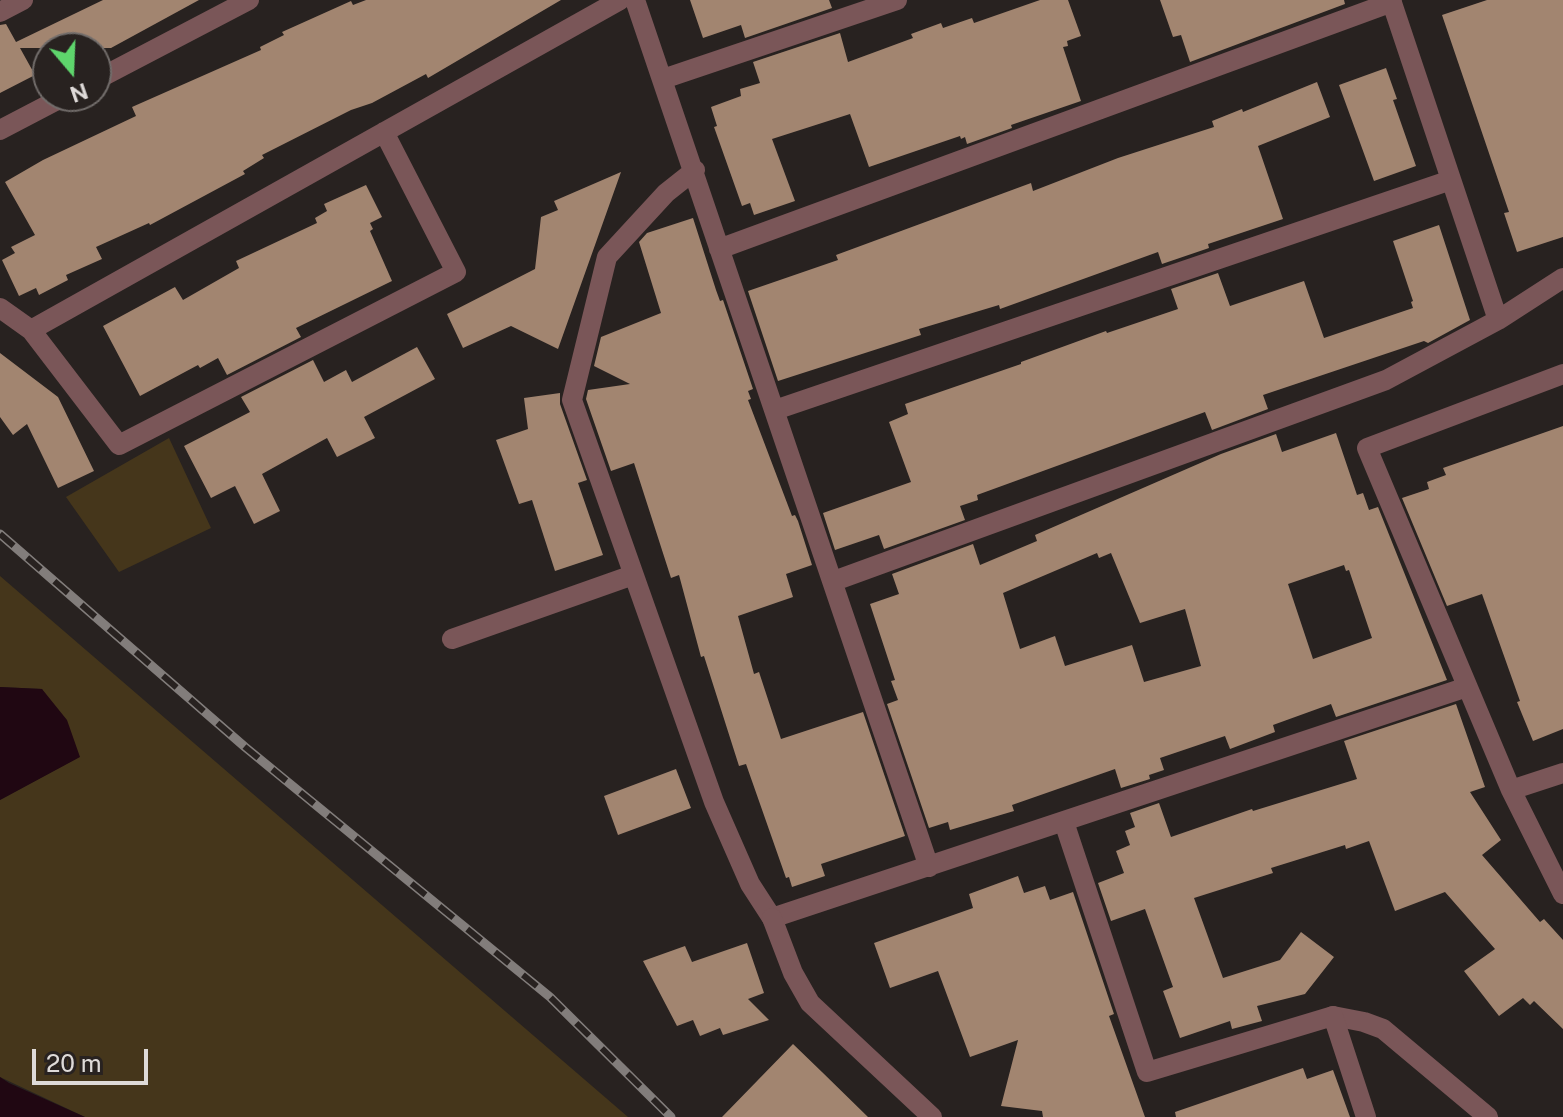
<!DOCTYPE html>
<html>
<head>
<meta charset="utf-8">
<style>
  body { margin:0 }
  #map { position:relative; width:1563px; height:1117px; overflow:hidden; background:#282220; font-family:"Public Sans",sans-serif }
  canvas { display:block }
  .north { position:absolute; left:32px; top:32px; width:80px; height:80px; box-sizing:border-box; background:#282220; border:2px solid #716c6a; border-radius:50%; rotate:161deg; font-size:22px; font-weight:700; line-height:32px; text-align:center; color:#dedad8 }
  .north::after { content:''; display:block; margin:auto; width:28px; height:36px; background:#5ed56c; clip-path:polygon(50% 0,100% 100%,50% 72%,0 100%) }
  .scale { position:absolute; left:32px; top:1049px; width:116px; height:36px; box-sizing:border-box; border:4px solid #dedad8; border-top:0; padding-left:10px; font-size:24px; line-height:28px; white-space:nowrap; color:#dedad8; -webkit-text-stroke:6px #282220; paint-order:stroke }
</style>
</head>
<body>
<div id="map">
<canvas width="1563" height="1117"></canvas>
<div class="north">N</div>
<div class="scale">20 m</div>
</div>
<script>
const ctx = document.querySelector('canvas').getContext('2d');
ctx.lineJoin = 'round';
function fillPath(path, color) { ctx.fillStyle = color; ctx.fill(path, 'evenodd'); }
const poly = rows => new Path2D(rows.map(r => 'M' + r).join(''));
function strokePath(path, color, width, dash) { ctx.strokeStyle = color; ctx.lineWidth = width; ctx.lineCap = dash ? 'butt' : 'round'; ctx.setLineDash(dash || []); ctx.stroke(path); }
fillPath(poly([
  [169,438,211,528,119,572,66,497],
  [0,576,628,1117,85,1117,0,1077,0,800,79,757,42,689,0,687]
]), '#45361b');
fillPath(poly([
  [0,687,42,689,67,720,80,757,0,800],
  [0,1077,9,1083,85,1117,0,1117]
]), '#200712');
fillPath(poly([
  [103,0,199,0,111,48,20,48,35,75,0,93,0,25,6,24,16,42],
  [366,0,561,0,428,78,426,74,372,103,351,110,262,155,264,158,243,171,245,174,150,225,149,223,96,247,102,259,66,275,68,280,39,295,36,288,19,296,2,260,15,253,11,247,35,235,5,182,43,160,136,116,132,107,261,50,260,47,284,35,282,32,351,1,353,5],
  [690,0,829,0,832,8,745,38,741,25,703,38],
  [1040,0,1068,0,1081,36,1067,41,1068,46,1063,47,1081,101,1011,125,1012,128,967,144,965,137,961,139,960,136,869,167,850,114,772,139,795,201,754,215,750,203,742,206,714,127,717,126,711,107,741,96,740,89,760,83,753,62,840,33,848,62,913,38,911,34,941,23,943,28,972,18,974,23],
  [1160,0,1344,0,1345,4,1190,62,1181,35,1173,37],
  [1487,0,1563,0,1563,237,1517,252,1504,213,1509,212,1442,15],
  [1386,68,1397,99,1393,100,1416,166,1374,181,1339,85],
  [1317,82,1330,117,1258,146,1283,219,1208,244,1209,248,1162,264,1158,252,1000,309,999,305,919,329,921,335,778,381,748,291,838,260,836,255,1031,183,1033,191,1118,158,1214,127,1212,121,1242,109,1243,112],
  [621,172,558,349,511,326,463,348,447,314,535,269,541,217,558,210,554,201],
  [366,185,382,217,370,223,373,229,370,231,392,281,296,328,301,337,227,375,218,358,200,368,198,365,140,396,103,326,175,287,183,300,239,268,236,261,317,223,315,218,327,211,324,204],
  [693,218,716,290,720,301,723,300,753,389,748,391,751,399,748,400,792,516,795,515,798,521,812,565,786,574,793,597,738,616,754,674,759,672,781,739,863,712,905,836,821,864,825,876,792,887,789,877,786,878,746,764,739,766,704,656,701,657,679,575,671,578,634,463,611,471,586,399,588,390,630,384,594,366,601,337,661,313,639,242,647,233],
  [1439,225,1470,320,1428,343,1424,341,1263,395,1268,409,1212,430,1205,412,977,495,978,500,960,506,965,520,884,549,879,535,835,550,823,513,911,482,889,422,908,414,905,404,1021,364,1021,362,1106,331,1107,333,1178,309,1171,289,1218,273,1230,306,1304,281,1324,338,1413,308,1411,302,1413,301,1393,241],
  [417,347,435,379,364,417,375,438,337,457,327,438,262,474,280,511,254,524,235,486,211,498,184,446,250,412,241,397,313,360,324,382,346,370,352,382],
  [0,353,58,397,94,471,58,488,27,424,13,435,0,417],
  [560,393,560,404,587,480,578,483,603,555,555,571,532,500,519,504,496,440,528,429,524,398],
  [1563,426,1563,729,1533,741,1517,702,1520,701,1482,594,1447,606,1402,498,1429,489,1427,482,1446,475,1443,468],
  [1336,433,1357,495,1363,493,1369,510,1378,507,1447,680,1336,717,1331,704,1273,725,1275,732,1230,749,1225,736,1160,758,1164,770,1149,775,1150,779,1121,788,1115,769,1012,805,1014,811,950,830,948,822,929,828,887,704,898,700,891,681,895,680,870,604,899,594,892,574,973,544,980,565,1037,541,1035,535,1221,454,1276,434,1282,452],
  [1097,553,1099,558,1111,553,1140,623,1185,609,1201,666,1144,682,1132,645,1065,666,1055,636,1020,649,1003,593],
  [1344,565,1346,571,1349,570,1372,638,1313,659,1288,584],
  [1456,704,1485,787,1470,792,1501,840,1482,855,1540,922,1544,919,1563,940,1563,1029,1534,1001,1530,1005,1523,998,1499,1016,1464,971,1495,949,1445,892,1395,911,1369,841,1346,849,1345,845,1271,868,1273,873,1194,898,1223,978,1280,960,1301,932,1334,957,1305,994,1257,1006,1262,1021,1232,1029,1230,1021,1180,1038,1163,991,1173,987,1145,909,1111,921,1098,883,1124,873,1116,851,1130,845,1125,831,1135,827,1130,813,1159,803,1171,837,1252,809,1253,811,1357,779,1344,741],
  [676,769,691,808,618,835,604,796],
  [1018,876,1024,893,1045,886,1050,900,1073,892,1114,1014,1109,1016,1145,1117,1043,1117,1042,1111,1001,1106,1018,1040,970,1057,938,971,890,988,874,943,973,908,969,894],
  [747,943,764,993,748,999,769,1020,723,1035,720,1028,700,1036,693,1020,677,1026,643,961,685,946,692,962],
  [793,1044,822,1072,868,1117,722,1117],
  [1303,1068,1307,1079,1333,1070,1350,1117,1176,1117,1175,1112]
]), '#a28570');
strokePath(poly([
  [1333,1016,1364,1022,1383,1029,1488,1117]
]), '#7a5658', 20);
strokePath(poly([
  [635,0,929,867],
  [1391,0,1498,320],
  [663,79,897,0],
  [96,80,249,0],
  [0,130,65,96],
  [695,170,666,193,607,257,572,400,714,802,750,884,772,918,1467,687],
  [719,249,1392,2],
  [0,308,31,330,620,0],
  [31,330,119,445,456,272,384,132],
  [1563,374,1367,448,1511,790,1563,894],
  [775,410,1451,180],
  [834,581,1386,380,1498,320,1563,278],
  [452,639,633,575],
  [1511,790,1563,773],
  [1064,822,1147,1072,1333,1016,1366,1117]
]), '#7a5658', 20);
strokePath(poly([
  [0,12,23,0],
  [772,918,793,973,810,1003,932,1117]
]), '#7a5658', 20);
const rail = poly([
  [0,534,245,747,550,997,671,1117]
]);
strokePath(rail, '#827d7b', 9);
strokePath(rail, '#282220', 6, [18]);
</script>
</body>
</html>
